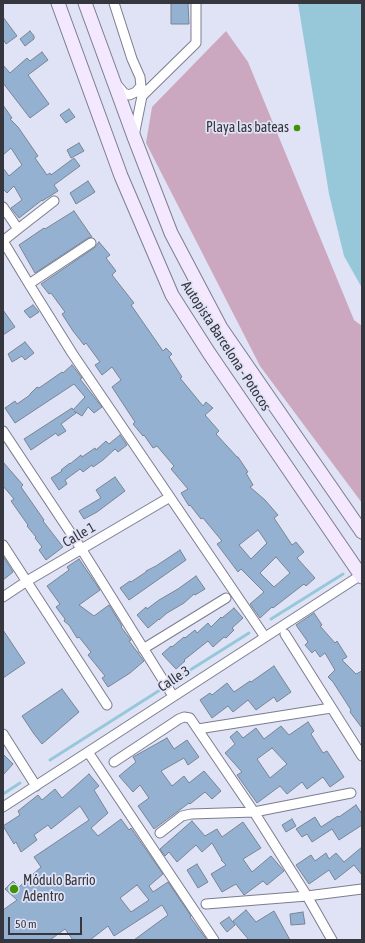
<!DOCTYPE html>
<html>
<head>
<meta charset="utf-8">
<style>
  body { margin:0 }
  #map { position:relative; width:365px; height:943px; overflow:hidden; background:#e0e2f5; font-family:"Asap Condensed",sans-serif }
  canvas { display:block }
  .frame { position:absolute; inset:0; border:4px solid #35363e; pointer-events:none }
  .scale { position:absolute; left:8px; top:917px; width:74px; height:18px; box-sizing:border-box; border:2px solid #35363e; border-top:0; padding-left:5px; font-size:12px; line-height:14px; white-space:nowrap; color:#35363e; -webkit-text-stroke:3px #e0e2f5; paint-order:stroke }
</style>
</head>
<body>
<div id="map">
<canvas width="365" height="943"></canvas>
<div class="frame"></div>
<div class="scale">50 m</div>
</div>
<script>
const ctx = document.querySelector('canvas').getContext('2d');
ctx.lineJoin = 'round';
function fillPath(path, color) { ctx.fillStyle = color; ctx.fill(path, 'evenodd'); }
const poly = rows => new Path2D(rows.map(r => 'M' + r).join(''));
function strokePath(path, color, width, dash) { ctx.strokeStyle = color; ctx.lineWidth = width; ctx.lineCap = dash ? 'butt' : 'round'; ctx.setLineDash(dash || []); ctx.stroke(path); }
function drawText(font, color, halo, rows, align = 'center') {
  ctx.font = font + ' "Asap Condensed",sans-serif'; ctx.lineWidth = 3.5; ctx.setLineDash([]); ctx.textBaseline = 'middle'; ctx.strokeStyle = halo; ctx.fillStyle = color; for (const [text, x, y, turn = 0] of rows) {
    ctx.save(); ctx.translate(x, y); ctx.rotate((+turn || 0) * Math.PI / 180); ctx.textAlign = isNaN(turn) ? turn : align; if (halo) ctx.strokeText(text, 0, 0); ctx.fillText(text, 0, 0); ctx.restore();
  }
}
fillPath(poly([
  [226,31,248,62,354,320,362,326,362,503,260,366,146,143,152,107]
]), '#cca8c0');
fillPath(poly([
  [298,3,362,3,362,288,344,256,329,194]
]), '#97c8da');
strokePath(poly([
  [271,619,343,574],
  [179,677,249,633],
  [50,760,160,690],
  [3,794,20,783]
]), '#97c8da', 3);
const building = poly([
  [171,3,188,3,189,24,171,24,171,3],
  [3,17,17,36,6,44,3,39,3,17],
  [30,31,34,36,34,39,25,46,20,39,30,31],
  [42,52,48,60,28,75,49,104,30,118,3,83,3,65,10,73,27,58,30,61,42,52],
  [3,105,12,118,10,119,18,127,38,156,35,158,47,175,50,173,51,175,74,158,80,166,54,185,58,191,42,201,42,200,19,218,11,208,22,200,14,186,7,193,3,189,3,168,9,176,22,165,11,148,3,155,3,105],
  [69,109,75,117,66,123,60,115,69,109],
  [79,143,84,151,71,158,67,150,79,143],
  [88,181,95,192,76,204,70,193,88,181],
  [74,211,92,237,88,238,35,273,19,245,44,228,45,229,74,211],
  [99,242,110,255,106,258,116,271,112,275,134,303,131,305,163,351,166,348,172,354,169,357,182,377,180,378,203,406,206,402,213,408,205,415,219,431,216,434,237,457,238,457,248,472,246,473,253,485,250,487,265,500,278,515,274,518,292,545,296,542,304,552,297,558,315,578,306,586,304,584,273,608,272,607,260,618,250,604,264,592,241,569,238,572,217,544,222,541,203,518,201,519,190,505,189,506,181,493,188,489,171,469,174,466,157,446,153,448,144,435,143,436,133,424,135,422,112,387,121,380,112,367,102,375,95,365,100,362,86,343,84,345,73,331,62,314,65,312,51,293,49,294,41,284,94,248,99,242],
  [258,530,267,543,251,559,239,545,258,530],
  [276,557,290,573,274,587,260,573,276,557],
  [33,305,39,312,30,318,24,311,33,305],
  [3,310,15,327,3,335,3,310],
  [25,342,34,353,25,360,22,356,12,362,8,354,25,342],
  [72,365,82,378,80,379,102,407,94,413,88,407,82,416,74,411,76,413,61,424,66,431,58,436,56,433,31,450,24,439,72,408,73,410,85,397,74,384,15,423,5,408,15,401,17,404,30,395,30,394,37,387,39,388,62,372,63,373,72,365],
  [120,435,127,445,118,452,115,449,103,460,93,467,92,465,83,472,80,469,65,480,67,484,59,490,51,478,62,471,61,470,70,463,70,464,81,455,82,457,95,448,96,450,106,441,109,444,120,435],
  [3,462,23,485,21,487,44,520,43,521,63,547,46,560,39,550,42,547,35,538,36,537,27,526,28,525,11,501,14,499,3,486,3,462],
  [115,477,125,491,97,512,84,519,79,511,101,498,96,490,115,477],
  [180,550,186,560,129,600,120,588,130,581,131,582,146,572,146,571,156,566,180,550],
  [3,556,13,572,3,580,3,556],
  [79,559,100,590,79,605,94,616,109,605,122,626,121,627,131,640,129,641,144,661,130,673,108,687,102,678,105,676,88,655,91,652,79,637,77,638,69,625,64,621,65,619,56,607,60,604,47,586,69,570,67,567,79,559],
  [196,576,205,589,195,595,194,594,184,603,167,613,159,620,159,619,148,628,137,615,146,607,147,609,159,600,178,589,196,576],
  [234,608,243,618,232,628,234,630,226,638,224,637,213,647,208,641,184,660,185,661,176,669,162,654,171,646,172,647,184,637,185,638,195,630,197,633,208,623,211,627,221,617,222,618,234,608],
  [314,613,322,625,320,626,335,643,337,641,347,657,342,660,356,674,362,671,362,728,350,712,351,710,333,682,328,677,335,670,325,653,320,657,315,650,312,653,305,645,308,642,296,625,314,613],
  [3,630,25,663,3,678,3,630],
  [274,666,291,692,277,702,274,697,256,710,248,700,233,712,228,706,212,718,200,700,210,693,212,695,227,683,234,692,250,681,251,682,274,666],
  [62,689,79,712,42,744,34,734,22,716,62,689],
  [308,722,314,731,311,734,323,753,327,751,344,777,330,787,323,777,307,789,302,782,287,794,280,786,257,803,237,775,242,772,225,753,235,744,230,737,237,731,243,738,256,728,264,739,281,726,289,735,308,722],
  [272,748,287,764,270,778,257,759,272,748],
  [167,738,174,749,187,740,199,757,188,765,184,758,161,771,172,786,184,776,189,783,204,771,221,791,212,799,205,792,190,804,189,803,154,829,138,806,149,798,140,785,133,792,119,776,136,762,133,757,167,738],
  [3,754,13,764,3,775,3,754],
  [89,774,99,786,94,790,108,813,91,828,98,836,121,819,129,830,131,828,163,874,149,886,153,892,168,882,191,916,190,917,207,940,134,940,168,915,162,905,114,936,108,926,90,940,73,940,65,929,50,940,3,940,3,910,17,900,5,889,13,881,19,887,41,867,34,857,89,820,80,806,51,829,48,825,34,835,37,840,21,852,16,842,14,844,3,826,20,815,18,811,38,795,42,800,55,789,62,798,89,774],
  [137,885,149,900,131,912,120,898,137,885],
  [356,805,362,814,362,825,339,840,332,829,312,842,307,834,302,837,296,829,315,817,321,827,338,816,339,817,356,805],
  [292,819,296,826,286,832,282,825,292,819],
  [192,821,205,836,217,829,222,837,243,822,261,848,243,859,252,872,271,856,284,871,267,885,263,881,244,895,236,884,222,892,211,874,226,865,221,860,222,860,212,843,202,852,196,845,177,862,169,852,165,856,160,849,192,821],
  [362,847,362,875,354,865,335,880,329,870,309,884,296,865,311,855,315,861,326,853,329,859,336,853,344,862,362,847],
  [197,864,208,882,198,888,187,870,197,864],
  [246,910,256,922,274,911,290,940,249,940,233,921,246,910],
  [303,912,305,924,291,925,290,914,303,912],
  [229,917,235,925,227,932,220,923,229,917]
]);
fillPath(building, '#94b1d2');
strokePath(building, '#788593', 1);
const street = poly([
  [114,3,132,59,140,77,142,96],
  [118,86,124,93,129,95,136,92,141,86],
  [134,136,142,96,196,43,196,3],
  [3,207,18,229,3,241,29,284,72,353,265,637],
  [18,229,54,201],
  [29,284,91,243],
  [3,431,82,550,173,696],
  [3,545,107,705],
  [3,597,27,581,170,497],
  [285,634,362,756],
  [143,649,226,598],
  [198,729,331,708],
  [3,734,36,786],
  [88,752,214,940],
  [114,762,179,719,184,717,190,718,254,812,307,896,332,940],
  [3,807,361,575],
  [160,833,182,816,191,814,254,812,351,793],
  [206,904,307,896,362,889]
]);
const secondary = poly([
  [58,3,121,176,172,295,209,353,362,577],
  [85,3,134,137,171,233,221,328,362,532]
]);
strokePath(street, '#7c7e8f', 11);
strokePath(secondary, '#7c7e8f', 15);
strokePath(street, '#fff', 9);
strokePath(secondary, '#f4e8fe', 13);
for (const [x, y, r, color] of [
  [297,128,4,"#3f9300"],
  [14,889,5,"#3f9300"]
]) { const dot = new Path2D(); dot.arc(x, y, r, 0, 2 * Math.PI); ctx.fillStyle = color; ctx.fill(dot); strokePath(dot, '#e0e2f5', 1.5); }
drawText('14px', '#35363e', '#e0e2f5', [
  ["Playa las bateas",289,128],
  ["Módulo Barrio",23,881,"left"],
  ["Adentro",23,897,"left"]
], 'right');
drawText('14px', '#35363e', '#e0e2f5', [
  ["Autopista Barcelona - Potocos",226,346,57],
  ["Calle 1",79,535,-30],
  ["Calle 3",174,679,-33]
]);
</script>
</body>
</html>
